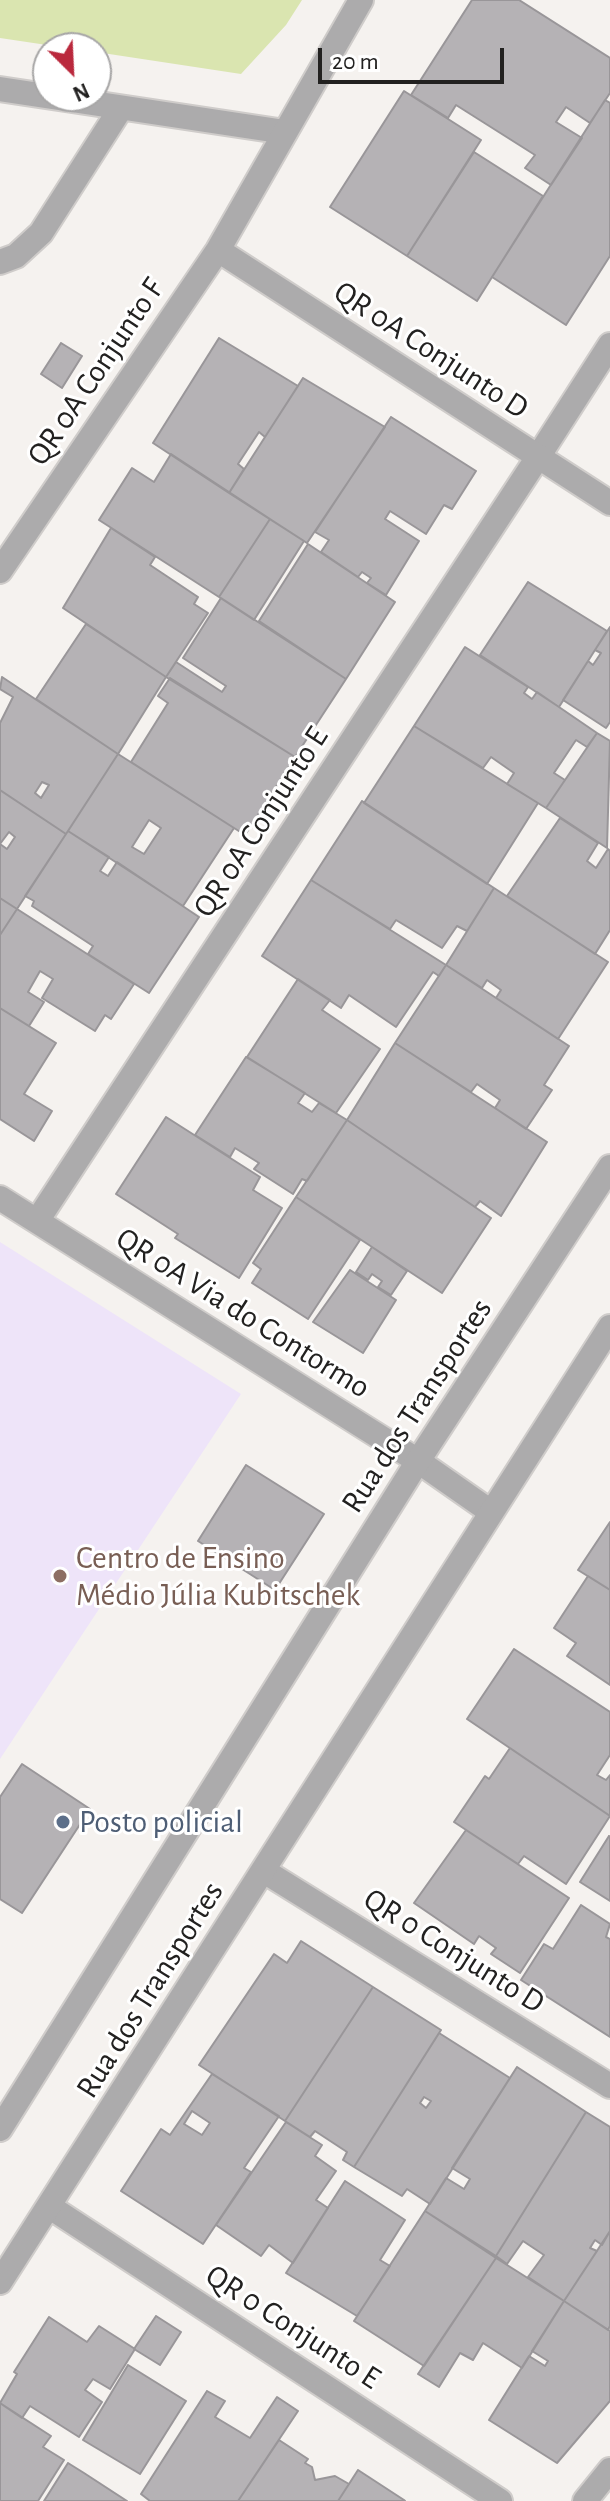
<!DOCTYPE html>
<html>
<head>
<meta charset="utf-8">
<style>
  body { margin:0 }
  #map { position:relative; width:610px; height:2501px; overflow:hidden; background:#f5f2ef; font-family:"Alegreya Sans",sans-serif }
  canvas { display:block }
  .north { position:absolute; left:32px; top:32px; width:80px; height:80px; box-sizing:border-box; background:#fff; border:2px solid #a7a6a6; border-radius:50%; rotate:156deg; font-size:22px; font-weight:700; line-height:32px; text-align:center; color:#222120 }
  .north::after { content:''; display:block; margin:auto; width:28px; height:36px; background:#ba293d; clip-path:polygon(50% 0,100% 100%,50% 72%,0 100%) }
  .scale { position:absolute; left:318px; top:48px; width:186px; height:36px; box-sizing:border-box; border:4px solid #222120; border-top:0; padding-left:10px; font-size:24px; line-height:28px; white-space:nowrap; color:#222120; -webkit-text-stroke:6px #fff; paint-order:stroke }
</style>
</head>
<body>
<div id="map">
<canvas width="610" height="2501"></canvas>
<div class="north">N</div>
<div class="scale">20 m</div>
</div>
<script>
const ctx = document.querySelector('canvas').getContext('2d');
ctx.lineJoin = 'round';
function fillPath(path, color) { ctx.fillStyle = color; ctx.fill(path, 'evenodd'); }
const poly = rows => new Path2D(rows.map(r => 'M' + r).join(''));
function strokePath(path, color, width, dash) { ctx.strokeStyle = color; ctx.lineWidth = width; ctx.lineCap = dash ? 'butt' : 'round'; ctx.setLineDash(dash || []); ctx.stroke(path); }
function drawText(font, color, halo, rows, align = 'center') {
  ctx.font = font + ' "Alegreya Sans",sans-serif'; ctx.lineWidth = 6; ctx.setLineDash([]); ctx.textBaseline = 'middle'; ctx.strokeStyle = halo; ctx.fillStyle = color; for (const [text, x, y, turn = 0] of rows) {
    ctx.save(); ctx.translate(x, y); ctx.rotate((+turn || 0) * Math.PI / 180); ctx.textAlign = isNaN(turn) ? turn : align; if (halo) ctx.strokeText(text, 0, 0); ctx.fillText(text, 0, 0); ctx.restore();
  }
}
fillPath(poly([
  [0,1242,241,1394,0,1759]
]), '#eee4f9');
fillPath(poly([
  [0,0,302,0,286,25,241,74,96,52,96,48,67,48,0,38]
]), '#dae5b0');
const building = poly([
  [472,0,519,0,610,58,610,93,590,123,566,107,556,122,582,138,551,185,525,168,535,155,456,105,448,118,411,95,472,0],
  [404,91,481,140,407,256,330,207,404,91],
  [605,100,610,103,610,256,566,325,492,277,605,100],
  [474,152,543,196,477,301,407,256,474,152],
  [219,338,298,386,265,437,259,432,238,464,244,469,229,493,153,443,219,338],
  [61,343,82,356,62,388,41,374,61,343],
  [303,378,385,427,307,543,229,493,303,378],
  [391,417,476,471,452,509,444,505,426,534,390,511,385,519,419,541,386,595,367,583,371,578,362,572,358,577,321,552,329,540,315,532,391,417],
  [171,454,270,519,219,597,99,520,132,468,154,482,171,454],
  [270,519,304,541,254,620,219,597,270,519],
  [111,528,155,557,150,565,198,597,194,604,208,613,166,677,63,608,111,528],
  [308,544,395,602,346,679,259,621,308,544],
  [528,582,607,631,559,707,480,655,528,582],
  [221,598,346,679,295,757,166,677,176,662,222,692,226,686,183,658,221,598],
  [86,624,166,677,118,754,36,699,86,624],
  [610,627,610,722,606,728,563,700,588,661,593,665,601,653,595,650,610,627],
  [465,647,528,687,524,693,532,699,537,692,597,733,587,747,576,740,554,773,565,780,546,808,507,784,514,773,491,757,483,768,414,726,465,647],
  [2,677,118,754,66,834,0,790,0,723,13,697,0,689,2,677],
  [42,782,49,785,41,798,35,793,42,782],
  [170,678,295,757,245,835,131,762,168,703,158,696,170,678],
  [414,726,538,803,487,884,364,803,414,726],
  [597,733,610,741,607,848,546,808,597,733],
  [118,754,234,828,183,906,68,831,118,754],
  [149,820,161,828,144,854,132,847,149,820],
  [0,790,66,834,17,909,0,898,0,844,7,849,15,837,9,832,0,844,0,790],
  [362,801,494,888,467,931,457,926,442,948,396,920,390,929,311,880,362,801],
  [560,818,598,843,587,861,596,868,608,849,610,851,610,930,595,954,507,896,560,818],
  [68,831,109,857,100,871,108,876,117,862,199,917,149,993,88,954,93,946,32,906,34,901,25,896,68,831],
  [311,880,446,965,439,976,433,972,396,1027,349,995,341,1008,262,956,311,880],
  [494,888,608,962,558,1039,496,998,501,990,487,980,482,988,446,965,494,888],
  [0,898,17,909,0,935,0,898],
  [17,909,134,984,111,1019,105,1015,95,1031,42,998,53,979,40,971,28,992,44,1002,29,1026,0,1008,0,935,17,909],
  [446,965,569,1046,544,1085,552,1090,526,1129,495,1108,500,1100,477,1084,471,1092,395,1043,446,965],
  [298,979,330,1000,322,1010,380,1049,336,1113,247,1057,298,979],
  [0,1008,56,1043,24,1094,52,1111,34,1141,0,1119,0,1008],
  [395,1043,547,1142,501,1216,480,1201,475,1207,347,1120,395,1043],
  [246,1057,305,1093,298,1103,312,1112,319,1103,347,1120,307,1181,302,1179,293,1194,254,1169,259,1163,235,1148,230,1157,195,1135,246,1057],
  [166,1117,260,1177,253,1190,282,1208,239,1278,175,1238,178,1234,116,1194,166,1117],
  [347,1120,491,1218,442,1293,296,1197,347,1120],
  [296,1197,360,1240,308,1319,252,1283,261,1269,253,1263,296,1197],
  [372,1247,407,1271,391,1295,378,1287,382,1281,372,1274,368,1280,356,1272,372,1247],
  [350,1270,396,1300,363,1353,313,1322,350,1270],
  [246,1465,324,1514,275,1590,198,1541,246,1465],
  [610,1522,610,1590,578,1570,610,1522],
  [588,1576,610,1590,610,1685,567,1656,576,1643,554,1628,588,1576],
  [514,1649,610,1712,610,1755,597,1775,606,1780,610,1775,610,1816,467,1719,514,1649],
  [510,1748,610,1816,566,1884,524,1856,518,1864,454,1822,485,1776,489,1779,510,1748],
  [22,1764,90,1809,22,1913,0,1899,0,1797,22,1764],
  [466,1830,569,1898,520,1973,491,1954,496,1948,479,1936,474,1944,414,1903,466,1830],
  [609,1836,610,1837,610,1901,580,1882,609,1836],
  [581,1905,610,1924,606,1937,610,1939,610,2037,521,1980,544,1944,553,1949,581,1905],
  [301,1941,373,1987,285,2121,199,2065,274,1954,287,1963,301,1941],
  [373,1987,441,2030,354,2167,343,2160,347,2152,315,2131,310,2137,285,2121,373,1987],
  [439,2033,510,2078,430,2204,407,2189,402,2196,354,2167,439,2033],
  [424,2097,431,2101,426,2108,420,2103,424,2097],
  [517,2067,586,2112,496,2256,425,2211,446,2178,464,2189,470,2179,452,2168,517,2067],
  [212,2074,279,2116,244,2168,251,2172,203,2244,121,2191,161,2129,170,2135,212,2074],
  [192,2111,210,2123,202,2135,184,2124,192,2111],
  [586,2112,610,2127,610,2231,602,2245,595,2240,590,2248,597,2251,564,2301,528,2277,544,2255,523,2241,507,2264,496,2256,586,2112],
  [286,2122,322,2145,315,2156,336,2171,316,2200,328,2208,293,2263,269,2245,261,2256,216,2225,286,2122],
  [345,2181,405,2220,380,2260,390,2266,357,2316,286,2273,345,2181],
  [425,2211,496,2258,424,2366,354,2321,425,2211],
  [610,2231,610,2326,608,2330,564,2301,610,2231],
  [496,2258,564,2301,522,2368,483,2343,473,2360,460,2353,439,2387,418,2374,496,2258],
  [564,2301,610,2331,610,2401,557,2463,489,2420,529,2356,545,2366,548,2361,532,2351,564,2301],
  [156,2316,181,2332,160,2365,134,2349,156,2316],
  [49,2317,87,2342,99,2326,135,2349,110,2389,93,2379,85,2390,102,2402,79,2437,30,2406,22,2418,0,2403,17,2374,14,2372,49,2317],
  [128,2365,186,2401,140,2474,83,2440,128,2365],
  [207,2391,225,2401,215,2417,250,2438,277,2397,298,2411,238,2501,150,2501,141,2494,207,2391],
  [0,2403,51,2436,43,2447,64,2460,38,2501,0,2501,0,2403],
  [279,2440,308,2459,305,2463,312,2467,315,2480,335,2476,349,2484,338,2501,238,2501,279,2440],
  [68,2463,84,2473,127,2501,44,2501,68,2463],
  [358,2470,404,2500,405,2501,338,2501,358,2470]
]);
fillPath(building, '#b5b2b5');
strokePath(building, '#999699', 2);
const service = poly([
  [0,89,285,132],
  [0,262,16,256,41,233,121,108],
  [538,457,610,345]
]);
const minor = poly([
  [218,250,610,503],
  [0,571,218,250,361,0],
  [0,1198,418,1461,491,1512],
  [37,1221,538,457],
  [264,1871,610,2086],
  [50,2207,500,2501],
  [585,2501,610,2470]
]);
const tertiary = poly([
  [0,2129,418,1461,610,1167],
  [0,2282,610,1327]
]);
strokePath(service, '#cfccca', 28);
strokePath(minor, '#cfccca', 28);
strokePath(tertiary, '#cfccca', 28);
strokePath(service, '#acabac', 24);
strokePath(minor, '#acabac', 24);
strokePath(tertiary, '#acabac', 24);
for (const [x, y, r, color] of [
  [60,1576,8,"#8d6e63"],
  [63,1822,8,"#5c6f8a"]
]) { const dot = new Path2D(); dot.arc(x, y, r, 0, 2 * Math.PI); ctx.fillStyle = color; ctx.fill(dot); strokePath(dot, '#fff', 3); }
drawText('32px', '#222120', '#fff', [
  ["QR 0A Conjunto D",431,350,33],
  ["QR 0A Conjunto F",96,372,-56],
  ["QR 0A Conjunto E",261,822,-57],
  ["QR 0A Via do Contormo",243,1313,32],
  ["Rua dos Transportes",417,1406,-57],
  ["QR 0 Conjunto D",454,1951,32],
  ["Rua dos Transportes",150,1990,-58],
  ["QR 0 Conjunto E",293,2327,33]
]);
drawText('32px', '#785e54', '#fff', [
  ["Centro de Ensino",76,1558],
  ["Médio Júlia Kubitschek",76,1595]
], 'left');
drawText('32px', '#4e5e75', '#fff', [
  ["Posto policial",79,1822]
], 'left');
</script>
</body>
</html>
